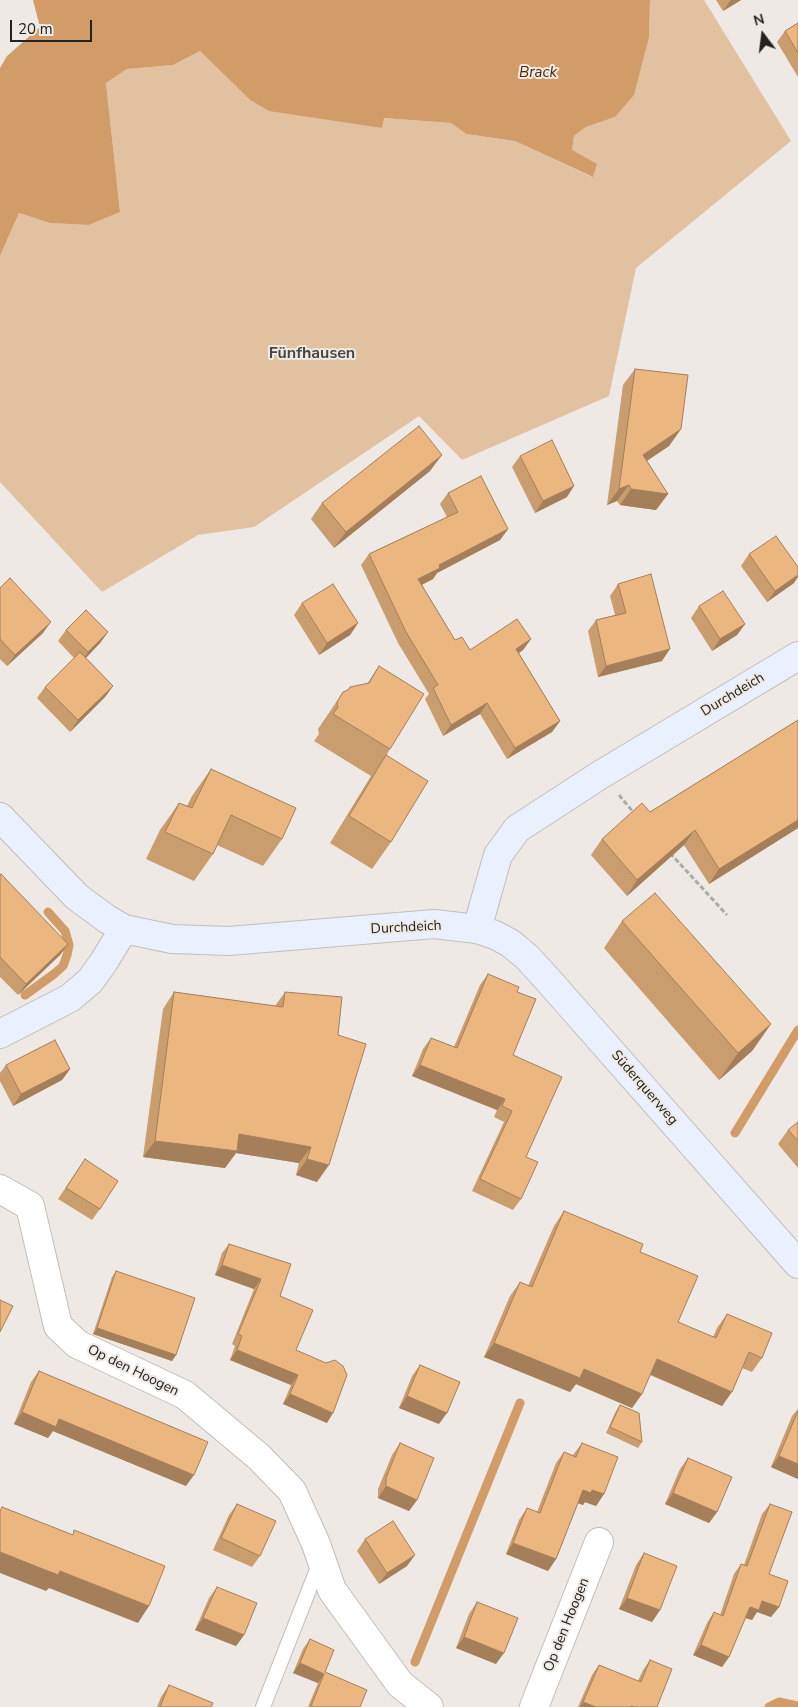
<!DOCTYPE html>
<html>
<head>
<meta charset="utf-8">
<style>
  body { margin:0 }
  #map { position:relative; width:798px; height:1707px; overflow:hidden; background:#eee9e4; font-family:"Nunito Sans",sans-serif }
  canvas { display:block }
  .north { position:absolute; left:738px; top:10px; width:50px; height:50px; -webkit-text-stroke:4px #eee9e4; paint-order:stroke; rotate:345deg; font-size:14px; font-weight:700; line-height:20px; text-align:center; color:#242220 }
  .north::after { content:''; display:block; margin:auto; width:18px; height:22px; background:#242220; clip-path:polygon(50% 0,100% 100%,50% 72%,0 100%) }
  .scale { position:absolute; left:10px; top:20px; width:82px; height:22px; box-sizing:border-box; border:2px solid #242220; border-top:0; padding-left:6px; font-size:15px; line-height:18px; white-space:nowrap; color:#242220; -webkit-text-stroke:4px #eee9e4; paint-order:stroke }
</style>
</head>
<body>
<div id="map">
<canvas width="798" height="1707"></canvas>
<div class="north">N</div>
<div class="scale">20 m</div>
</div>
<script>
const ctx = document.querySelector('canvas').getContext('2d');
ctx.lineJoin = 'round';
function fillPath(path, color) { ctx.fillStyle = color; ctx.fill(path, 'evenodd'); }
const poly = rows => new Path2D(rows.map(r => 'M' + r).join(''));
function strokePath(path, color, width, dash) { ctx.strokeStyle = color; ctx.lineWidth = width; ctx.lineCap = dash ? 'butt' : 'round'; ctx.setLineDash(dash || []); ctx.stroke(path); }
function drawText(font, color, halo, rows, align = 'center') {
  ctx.font = font + ' "Nunito Sans",sans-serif'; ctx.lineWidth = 4; ctx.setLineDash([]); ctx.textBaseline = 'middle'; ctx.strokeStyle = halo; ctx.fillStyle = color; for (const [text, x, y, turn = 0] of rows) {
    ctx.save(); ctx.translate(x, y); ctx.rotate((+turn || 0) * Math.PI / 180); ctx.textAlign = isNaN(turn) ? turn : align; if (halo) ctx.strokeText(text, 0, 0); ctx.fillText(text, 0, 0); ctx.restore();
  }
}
fillPath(poly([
  [650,0,704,0,791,141,636,268,609,396,462,460,419,416,254,527,198,535,102,592,0,482,0,256,19,213,50,223,89,225,120,212,106,83,127,69,173,65,200,51,249,99,382,128,383,118,451,123,466,134,515,141,592,177,572,150,574,136,586,127,615,117,649,37]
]), '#e2c1a1');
fillPath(poly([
  [33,0,650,0,649,37,634,95,615,117,586,127,574,136,572,150,597,164,593,177,515,141,466,134,451,123,384,118,382,128,269,111,249,99,200,51,173,65,127,69,106,83,120,212,89,225,50,223,19,213,0,256,0,68,7,56,40,27]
]), '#d19c67');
strokePath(poly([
  [25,995,54,974,63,966,67,955,69,945,65,931,48,912],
  [735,1133,798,1030],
  [415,1662,520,1403],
  [769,1707,779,1702,798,1706]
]), '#d19c67', 9);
const lane = poly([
  [263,1707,320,1562]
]);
const street = poly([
  [0,1189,30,1206,58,1326,77,1344,185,1395,259,1457,292,1491,316,1544,332,1590,400,1684,429,1707],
  [534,1707,599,1542]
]);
const secondary = poly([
  [0,817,77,897,107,919,124,929,172,939,229,941,434,924,477,929,495,935,510,943,527,957,548,980,798,1264],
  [477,929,498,855,517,829,600,775,798,656],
  [0,1034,70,998,90,981,103,963,124,929]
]);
strokePath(lane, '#c3beba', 16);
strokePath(street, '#c3beba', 30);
strokePath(secondary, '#c3beba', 30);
strokePath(poly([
  [619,795,634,813],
  [670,853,727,915]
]), '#aeaaa6', 3, [5, 2.5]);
strokePath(lane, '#fff', 14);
strokePath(street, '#fff', 28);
strokePath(secondary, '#eaf0fd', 28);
fillPath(poly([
  [716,0,741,0,723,11],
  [798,23,798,77,777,42,785,31],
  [635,369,681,429,669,446,647,461,668,494,656,510,620,505,617,501,607,505,623,385],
  [520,456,567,497,535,513,512,467],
  [430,471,334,548,311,519,322,503],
  [448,493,508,529,500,540,437,573,433,579,422,585,455,640,470,650,531,639,523,650,519,653,560,721,552,732,507,759,480,714,443,736,425,699,429,694,398,643,361,565,369,554,447,517,440,504],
  [749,554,794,583,767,602,741,566],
  [618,584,662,661,598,677,588,631,596,620,615,615,610,596],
  [0,588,43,633,7,666,0,659],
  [302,603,358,623,350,635,319,655,294,615],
  [699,606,745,624,737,635,712,651,691,618],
  [66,630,108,632,100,643,86,658,113,686,105,697,70,732,37,698,45,687,74,658,58,641],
  [379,666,390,749,386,756,391,842,372,869,330,843,371,776,314,741,319,734,318,729,343,692,347,691,350,687,367,684],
  [798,720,798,828,709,884,684,845,627,896,591,855,602,839,650,812],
  [211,769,282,839,263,866,217,845,213,854,194,881,146,859,160,830,179,803,187,806,192,796],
  [0,876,68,944,60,955,18,995,0,977],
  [622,921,771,1024,752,1051,719,1080,604,948],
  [488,974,517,992,513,1055,526,1157,521,1199,513,1210,472,1191,504,1122,494,1117,497,1110,412,1076,423,1049,431,1038,454,1047,480,985],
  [174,992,275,1006,285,992,317,1182,296,1175,299,1163,236,1153,225,1168,143,1157,163,1009],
  [6,1065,70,1069,62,1080,13,1106,0,1081,0,1073],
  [798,1122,798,1168,778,1144,788,1130],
  [85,1159,100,1209,92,1220,58,1199],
  [564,1211,640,1252,678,1322,713,1337,717,1328,727,1314,762,1358,752,1372,742,1368,722,1406,650,1375,642,1394,632,1408,576,1384,570,1392,484,1357,510,1296,520,1282,528,1286,554,1226],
  [229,1244,280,1296,296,1350,327,1423,283,1404,291,1385,230,1360,235,1346,232,1344,254,1289,215,1275,222,1253],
  [116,1271,176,1355,172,1361,93,1334,112,1277],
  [420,1365,439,1424,399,1408,412,1376],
  [39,1371,186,1486,53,1431,48,1438,14,1424,31,1382],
  [620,1405,642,1442,638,1448,606,1433,616,1411],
  [798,1409,798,1479,771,1467,792,1416],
  [400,1443,417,1500,409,1511,378,1498,378,1489,392,1455],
  [582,1443,604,1494,596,1506,585,1502,583,1505,578,1503,556,1559,548,1571,506,1554,519,1520,527,1508,537,1512,556,1463,564,1452,573,1455],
  [688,1458,717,1512,709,1523,665,1504,680,1469],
  [237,1504,260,1556,252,1567,213,1550,229,1515],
  [770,1504,769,1574,779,1607,771,1617,757,1612,752,1620,745,1618,729,1657,722,1667,693,1655,707,1623,714,1612,720,1615,734,1574,741,1564,744,1565,762,1514],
  [365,1539,407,1566,379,1584,357,1551],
  [644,1553,660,1610,652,1622,619,1609,636,1565],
  [217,1587,244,1635,236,1646,195,1630,209,1598],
  [477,1602,496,1664,456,1648,469,1614],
  [310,1639,325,1672,360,1707,308,1707,318,1683,293,1673,303,1649],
  [650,1660,657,1707,578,1707,592,1675,599,1665,638,1681,643,1670],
  [169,1685,211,1707,157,1707,161,1697]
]), '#ca9d6e');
fillPath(poly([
  [731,0,741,0,723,11],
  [681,429,669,446,631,471,643,455],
  [442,455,430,471,334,548,346,532],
  [629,485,617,501,607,505,619,489],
  [574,486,567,497,535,513,543,501],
  [631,489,668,494,656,510,620,505],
  [508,529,500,540,437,573,433,579,411,590,418,579,439,565],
  [798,575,798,577,794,583,767,602,775,591],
  [51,622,43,633,7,666,15,655],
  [358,623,350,635,319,655,327,643],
  [745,624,737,635,712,651,720,639],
  [108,632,100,643,80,664,88,652],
  [531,639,523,650,508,660,516,649],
  [670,649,662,661,598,677,606,666],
  [113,686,105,697,70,732,78,720],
  [487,703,480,714,443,736,451,725],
  [560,721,552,732,507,759,515,748],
  [798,820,798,828,709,884,719,869],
  [695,830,684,845,627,896,637,880],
  [68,944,60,955,18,995,26,984],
  [771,1024,752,1051,719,1080,738,1053],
  [420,1065,505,1099,497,1110,412,1076],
  [70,1069,62,1080,13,1106,21,1094],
  [239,1134,311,1147,299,1163,236,1153,225,1168,143,1157,155,1141],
  [307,1159,329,1165,317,1182,296,1175],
  [222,1265,261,1279,254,1289,215,1275],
  [97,1328,176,1355,172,1361,93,1334],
  [494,1343,584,1369,642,1394,632,1408,576,1384,570,1392,484,1357],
  [237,1350,298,1375,291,1385,230,1360],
  [657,1359,732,1392,722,1406,647,1373],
  [290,1394,333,1413,327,1423,283,1404],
  [407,1396,447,1413,439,1424,399,1408],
  [22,1412,59,1419,194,1475,186,1486,53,1431,48,1438,14,1424],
  [779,1456,798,1464,798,1479,771,1467],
  [386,1486,417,1500,409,1511,378,1498],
  [583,1490,592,1490,604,1494,596,1506,585,1502,583,1505,575,1502],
  [673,1493,717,1512,709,1523,665,1504],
  [513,1543,556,1559,548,1571,506,1554],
  [0,1552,60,1571,149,1606,138,1623,49,1588,46,1591,0,1573],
  [415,1555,407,1566,379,1584,387,1573],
  [627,1598,660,1610,652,1622,619,1609],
  [762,1601,779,1607,771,1617,757,1612,752,1620,743,1617,750,1607],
  [203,1618,244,1635,236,1646,195,1630],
  [464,1637,504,1653,496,1664,456,1648],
  [701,1645,729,1657,722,1667,693,1655],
  [300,1663,324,1674,318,1683,293,1673],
  [583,1702,596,1707,580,1707]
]), '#a47f5a');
const building = poly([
  [798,23,798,53,785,31,798,23],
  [635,369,688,375,681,429,643,455,668,494,631,489,629,485,619,489,635,369],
  [419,426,442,455,346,532,322,503,419,426],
  [552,440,574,486,543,501,520,456,552,440],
  [481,476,508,529,439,565,440,568,418,579,455,640,462,637,470,650,517,619,531,639,516,649,560,721,515,748,487,703,451,725,433,688,438,685,406,632,369,554,458,512,448,493,481,476],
  [776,536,798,567,798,575,775,591,749,554,776,536],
  [651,574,670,649,606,666,596,620,626,613,618,584,651,574],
  [10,578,51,622,15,655,0,639,0,588,10,578],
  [333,584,358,623,327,643,302,603,333,584],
  [723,591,745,624,720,639,699,606,723,591],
  [86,610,108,632,88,652,66,630,86,610],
  [80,652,113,686,78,720,45,687,80,652],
  [379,666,424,694,390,749,333,714,338,707,337,702,343,692,348,690,350,687,369,683,379,666],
  [798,720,798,820,719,869,695,830,637,880,602,839,642,803,650,812,798,720],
  [386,755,428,781,391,842,349,816,386,755],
  [211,769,296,808,282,839,231,815,213,854,165,832,179,803,192,808,211,769],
  [1,874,68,944,26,984,0,957,0,876,1,874],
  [655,893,771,1024,738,1053,622,921,655,893],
  [488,974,519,987,517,992,536,999,513,1055,562,1077,526,1157,538,1162,521,1199,480,1179,512,1111,502,1106,505,1099,420,1065,431,1038,457,1048,488,974],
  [174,992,283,1007,285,992,342,997,338,1035,366,1044,329,1165,307,1159,311,1147,239,1134,237,1151,155,1141,174,992],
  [55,1040,70,1069,21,1094,6,1065,55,1040],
  [798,1122,798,1141,788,1130,798,1122],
  [85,1159,118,1181,100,1209,66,1188,85,1159],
  [564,1211,643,1244,640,1252,698,1276,678,1322,716,1338,727,1314,772,1333,762,1358,749,1352,732,1392,657,1359,642,1394,584,1369,580,1378,494,1343,520,1282,532,1287,564,1211],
  [229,1244,291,1264,280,1296,313,1310,296,1350,326,1363,335,1360,343,1366,347,1375,333,1413,290,1394,298,1375,237,1350,242,1336,238,1334,261,1279,222,1265,229,1244],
  [116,1271,195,1298,176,1355,97,1328,116,1271],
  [0,1300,13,1306,0,1332,0,1300],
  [420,1365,460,1382,447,1413,407,1396,420,1365],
  [39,1371,208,1442,194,1475,59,1419,56,1427,22,1412,39,1371],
  [620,1405,639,1413,642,1442,610,1427,620,1405],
  [798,1411,798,1464,779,1456,798,1411],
  [400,1443,434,1458,417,1500,386,1486,386,1478,400,1443],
  [582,1443,618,1457,604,1494,592,1490,591,1493,583,1490,556,1559,513,1543,527,1508,540,1513,564,1452,576,1457,582,1443],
  [688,1458,732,1477,717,1512,673,1493,688,1458],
  [237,1504,276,1521,260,1556,221,1538,237,1504],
  [770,1504,792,1512,769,1574,788,1581,779,1607,762,1601,759,1610,750,1607,729,1657,701,1645,714,1612,723,1616,741,1564,747,1566,770,1504],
  [2,1507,73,1535,74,1530,165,1566,149,1606,60,1571,58,1575,0,1552,0,1511,2,1507],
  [393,1521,415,1555,387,1573,365,1539,393,1521],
  [644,1553,677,1566,660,1610,627,1598,644,1553],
  [217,1587,257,1603,244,1635,203,1618,217,1587],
  [477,1602,518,1618,504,1653,464,1637,477,1602],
  [310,1639,334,1650,325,1672,367,1690,360,1707,314,1707,311,1706,324,1674,300,1663,310,1639],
  [650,1660,672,1669,657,1707,634,1707,631,1706,631,1707,596,1707,583,1702,599,1665,641,1682,650,1660],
  [169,1685,213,1703,211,1707,160,1707,169,1685]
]);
fillPath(building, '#ebb680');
strokePath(building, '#a47f5a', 1);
drawText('14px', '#242220', '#eee9e4', [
  ["Durchdeich",733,695,-31],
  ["Durchdeich",406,928,-3],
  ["Süderquerweg",644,1088,49],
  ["Op den Hoogen",133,1371,26],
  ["Op den Hoogen",567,1625,-68]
]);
drawText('italic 15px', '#4b2900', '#eee9e4', [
  ["Brack",538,73]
]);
drawText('bold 16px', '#4b4642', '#eee9e4', [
  ["Fünfhausen",312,354]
]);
</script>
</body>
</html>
